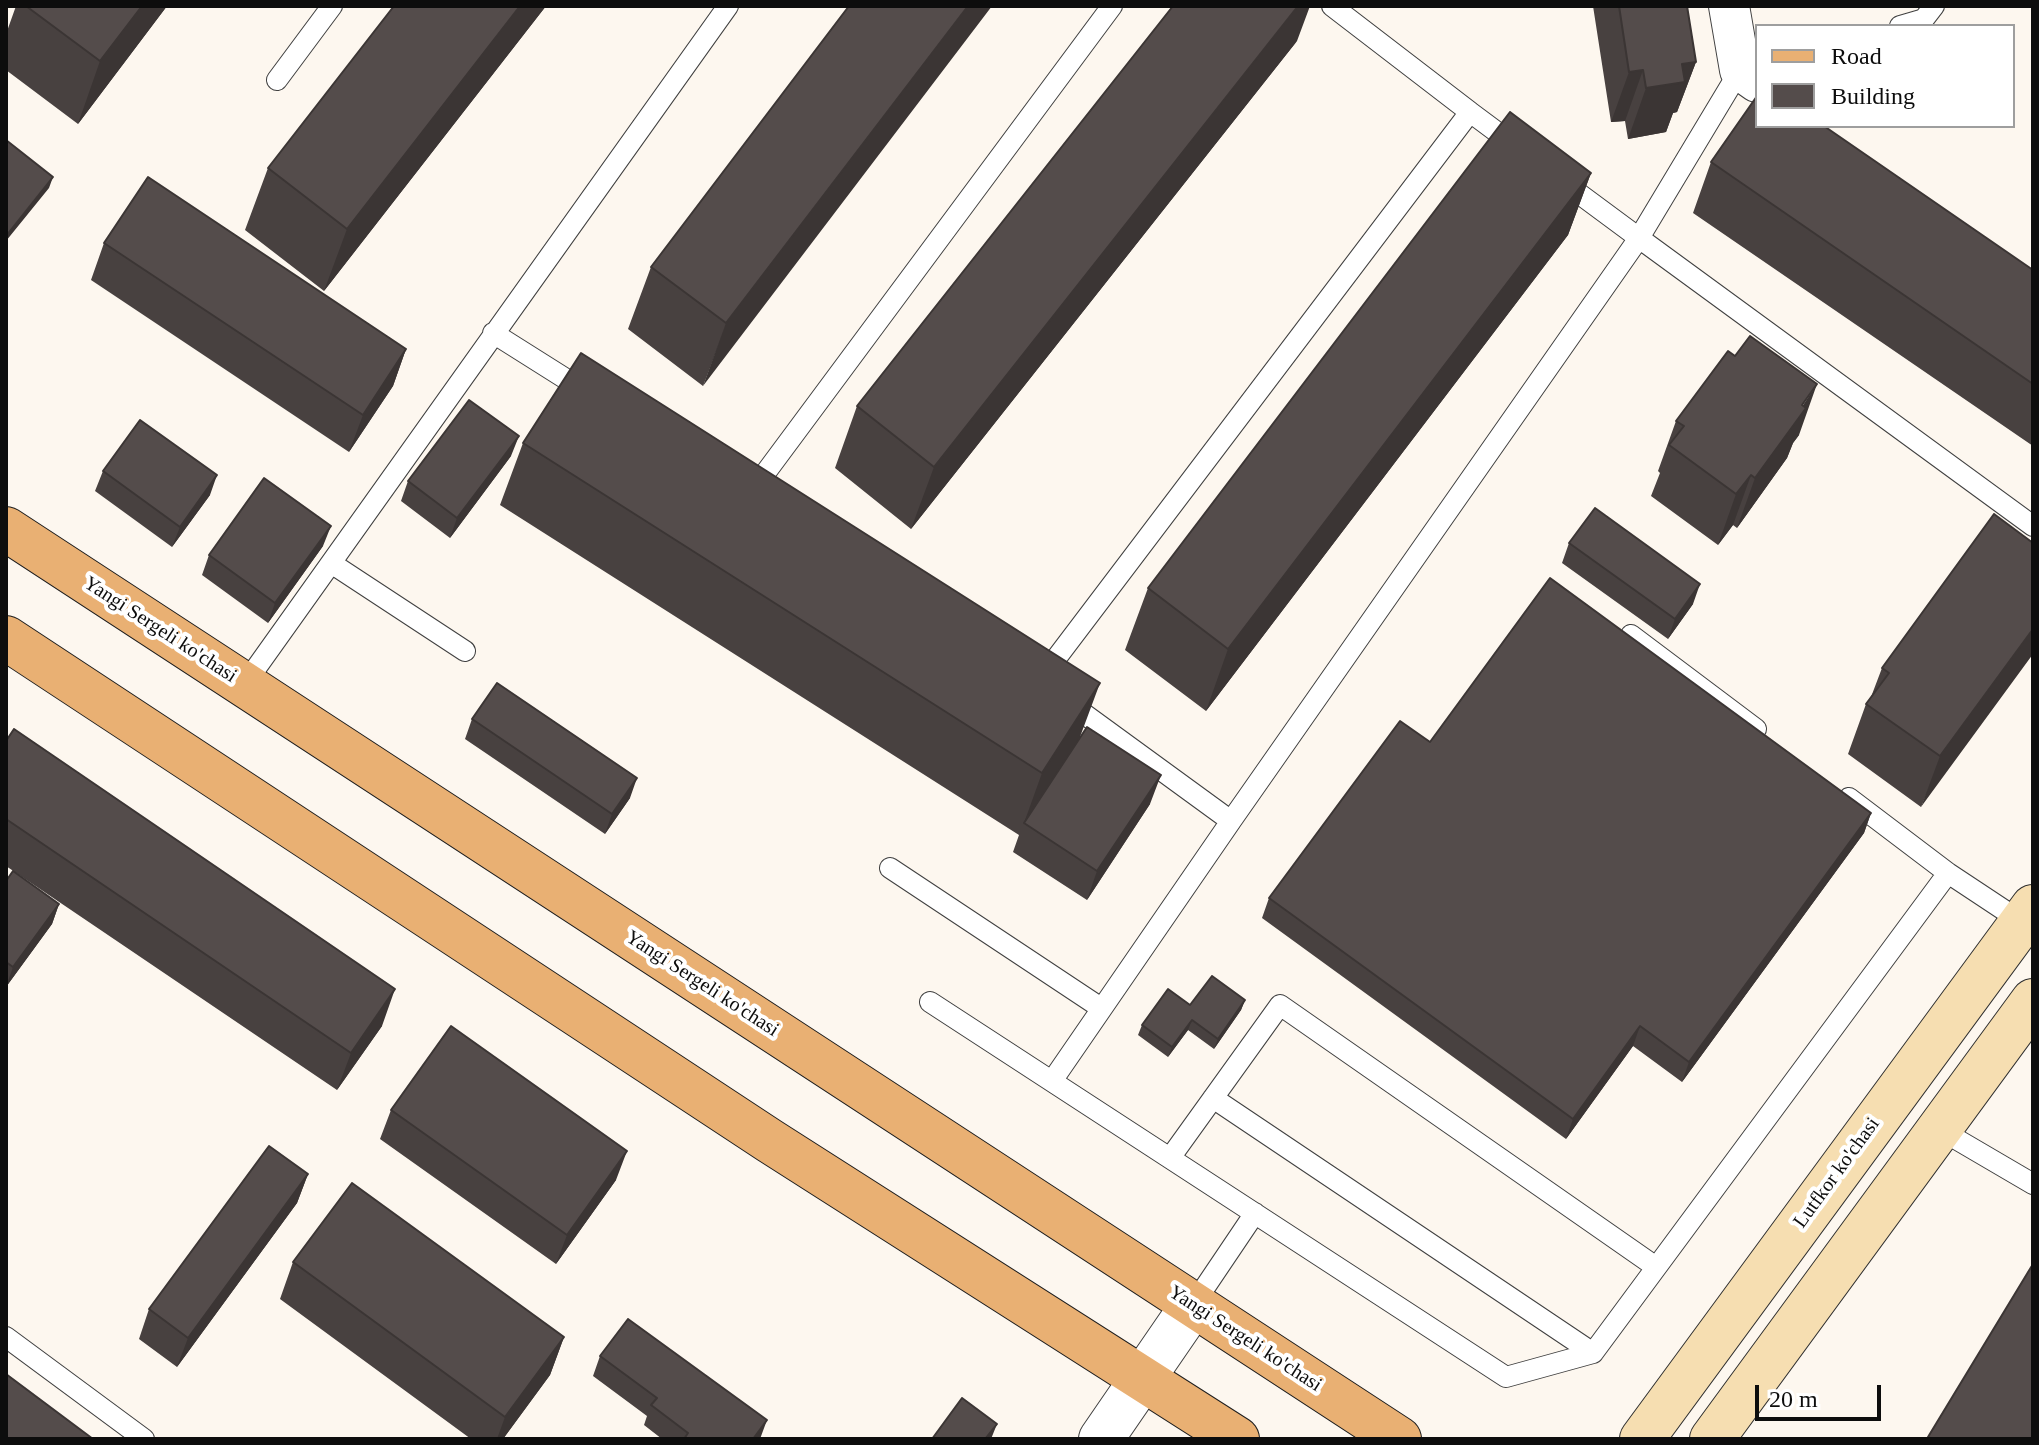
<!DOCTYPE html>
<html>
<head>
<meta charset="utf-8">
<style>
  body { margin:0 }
  #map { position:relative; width:2039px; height:1445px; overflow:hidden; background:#fdf7ef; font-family:Georgia,serif }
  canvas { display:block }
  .frame { position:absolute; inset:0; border:8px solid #0d0d0d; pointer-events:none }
  .legend { position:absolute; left:1755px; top:24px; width:260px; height:104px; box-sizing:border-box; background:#fff; border:2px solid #9e9e9e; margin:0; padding:10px 14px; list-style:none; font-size:24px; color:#0d0d0d }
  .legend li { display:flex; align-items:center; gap:16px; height:40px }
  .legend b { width:40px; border:2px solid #9e9e9e }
  .scale { position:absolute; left:1755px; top:1385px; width:126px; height:36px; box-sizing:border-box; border:4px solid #0d0d0d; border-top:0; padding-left:10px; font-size:24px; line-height:28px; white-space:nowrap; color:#0d0d0d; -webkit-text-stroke:6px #fff; paint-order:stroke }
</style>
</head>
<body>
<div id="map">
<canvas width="2039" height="1445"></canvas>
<div class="frame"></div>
<ul class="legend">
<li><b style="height:10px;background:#e9b073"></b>Road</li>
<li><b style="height:22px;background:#544c4b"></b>Building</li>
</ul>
<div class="scale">20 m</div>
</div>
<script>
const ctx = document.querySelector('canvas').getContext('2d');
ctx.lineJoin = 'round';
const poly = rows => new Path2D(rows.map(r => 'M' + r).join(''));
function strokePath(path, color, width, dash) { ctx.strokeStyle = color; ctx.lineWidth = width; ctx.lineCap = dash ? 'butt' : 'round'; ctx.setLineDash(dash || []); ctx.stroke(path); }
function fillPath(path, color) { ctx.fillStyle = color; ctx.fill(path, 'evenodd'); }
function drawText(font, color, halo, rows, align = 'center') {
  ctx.font = font + ' Georgia,serif'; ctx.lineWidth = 8; ctx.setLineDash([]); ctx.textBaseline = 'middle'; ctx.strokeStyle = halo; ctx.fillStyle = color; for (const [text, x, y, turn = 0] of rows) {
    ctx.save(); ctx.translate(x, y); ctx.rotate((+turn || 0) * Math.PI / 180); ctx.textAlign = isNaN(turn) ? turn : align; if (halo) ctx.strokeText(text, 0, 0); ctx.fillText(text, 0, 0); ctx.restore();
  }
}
const service = poly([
  [1332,6,1470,112],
  [1900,26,1924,19,1934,6],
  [1745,69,1740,70,1639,238,2033,526],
  [277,80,332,6],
  [493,333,585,391],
  [752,491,1112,6],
  [331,563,465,651],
  [1631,635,1756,729],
  [1042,677,1470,112,1517,147],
  [244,685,728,6],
  [1849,798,1948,873],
  [1231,821,1639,238,1562,181],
  [890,868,1101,1008],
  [930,1002,1506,1377,1593,1353,1948,873,2022,922],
  [1052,1081,1231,821,1065,700],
  [1213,1098,1593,1353],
  [1939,1129,2033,1184],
  [1170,1158,1280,1005,1656,1267],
  [1193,1305,1255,1213],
  [6,1337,144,1439]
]);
const minor = poly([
  [1729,6,1740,70,1757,82]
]);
const tertiary = poly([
  [1101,1439,1193,1305]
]);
const secondary = poly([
  [1642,1439,2033,907],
  [1712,1439,2033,1001]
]);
const primary = poly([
  [6,529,1399,1439],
  [6,638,770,1141,1237,1439]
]);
strokePath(service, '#404040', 22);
strokePath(minor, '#404040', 42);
strokePath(tertiary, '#404040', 46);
strokePath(secondary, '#2f2f2f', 46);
strokePath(primary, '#1e1e1e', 46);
strokePath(service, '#fff', 20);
strokePath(minor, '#fff', 40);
strokePath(tertiary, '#fff', 44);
strokePath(secondary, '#f6deb1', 44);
strokePath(primary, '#e9b073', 44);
fillPath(poly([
  [16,6,167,6,78,124,6,70,6,34],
  [546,6,324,291,245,230,268,168],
  [849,6,703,386,628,329,651,267],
  [1593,6,1687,6,1696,62,1677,112,1673,113,1666,132,1628,139,1625,121,1611,122],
  [1297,41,911,529,835,468,857,406],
  [1711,162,2033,270,2033,446,1693,213],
  [1591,173,1568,235,1206,711,1125,650,1148,588],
  [104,243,406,349,393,386,349,452,91,280],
  [1676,421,1799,435,1793,443,1787,458,1737,528,1733,525,1718,545,1651,496,1660,473,1658,471],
  [523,443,1080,737,1150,804,1087,900,1013,852,1019,835,500,505],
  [511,456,450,538,401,501,408,481],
  [103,471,210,495,172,547,95,491],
  [1569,543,1693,604,1668,639,1562,563],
  [2033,543,1921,807,1848,754,1866,704,1871,697,1882,668],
  [323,546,268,623,202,575,209,555],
  [472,719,630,798,605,834,465,739],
  [6,741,382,1026,337,1090,6,866],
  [1430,742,1871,813,1864,833,1682,1082,1633,1046,1566,1139,1262,918,1269,898],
  [6,881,59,904,52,924,6,987],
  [1245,1000,1241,1010,1214,1049,1188,1030,1168,1057,1138,1035,1142,1025,1190,1005],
  [391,1110,616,1180,556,1264,380,1139],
  [308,1174,297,1203,177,1367,139,1339,149,1309],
  [293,1262,564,1337,550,1375,503,1439,471,1439,280,1299],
  [600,1356,760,1439,662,1439,644,1425,647,1416,593,1376]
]), '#484140');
fillPath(poly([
  [142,6,167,6,78,124,100,61],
  [520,6,546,6,324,291,347,229],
  [968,6,992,6,703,386,726,323],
  [1298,6,1310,6,1297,41,911,529,934,467],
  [1696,62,1677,112,1673,113,1666,132,1628,139,1646,88,1682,64],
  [1643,70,1625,121,1611,122,1629,72],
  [1591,173,1568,235,1206,711,1228,649],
  [53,177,49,188,6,241,6,236],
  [406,349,393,386,349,452,363,415],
  [1817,384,1799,435,1793,443,1787,458,1737,528,1755,478],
  [519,436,511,456,450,538,457,518],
  [217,475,210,495,172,547,180,527],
  [1751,475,1733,525,1718,545,1736,494],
  [331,526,323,546,268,623,275,603],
  [1700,584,1693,604,1668,639,1675,619],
  [2033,629,2033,654,1921,807,1940,756],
  [1100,683,1077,745,1024,823,1042,773],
  [1161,775,1150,804,1087,900,1097,871],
  [637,778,630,798,605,834,612,814],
  [1871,813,1864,833,1682,1082,1689,1062],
  [59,904,52,924,6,987,13,967],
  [395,989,382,1026,337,1090,351,1053],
  [1245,1000,1241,1010,1214,1049,1218,1039],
  [1192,1020,1188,1030,1168,1057,1172,1047],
  [1640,1026,1633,1046,1566,1139,1573,1119],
  [627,1151,616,1180,556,1264,567,1235],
  [308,1174,297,1203,177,1367,188,1338],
  [564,1337,550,1375,503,1439,497,1439,505,1417],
  [767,1420,760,1439,753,1439],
  [997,1424,991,1439,985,1439]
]), '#3b3534');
const building = poly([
  [26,6,142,6,100,61,26,6],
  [394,6,520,6,347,229,268,168,394,6],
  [849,6,968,6,726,323,651,267,849,6],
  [1173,6,1298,6,934,467,857,406,1173,6],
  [1619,6,1687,6,1696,62,1682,64,1685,82,1646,88,1643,70,1629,72,1619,6],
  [1757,96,1757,126,1824,126,2033,270,2033,384,1711,162,1757,96],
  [1510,112,1591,173,1228,649,1148,588,1510,112],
  [6,140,53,177,6,236,6,140],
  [148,177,406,349,363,415,104,243,148,177],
  [1750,336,1817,384,1802,405,1806,408,1755,478,1751,475,1736,494,1669,445,1684,426,1676,421,1728,351,1735,356,1750,336],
  [581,353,1100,683,1042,773,523,443,581,353],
  [469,400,519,436,457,518,408,481,469,400],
  [140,420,217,475,180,527,103,471,140,420],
  [264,478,331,526,275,603,209,555,264,478],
  [1595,508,1700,584,1675,619,1569,543,1595,508],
  [1994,514,2033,543,2033,629,1940,756,1866,704,1889,673,1882,668,1994,514],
  [1550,578,1871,813,1689,1062,1640,1026,1573,1119,1269,898,1400,721,1430,742,1550,578],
  [497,683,637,778,612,814,472,719,497,683],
  [1087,727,1161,775,1097,871,1024,823,1087,727],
  [14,729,395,989,351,1053,6,819,6,741,14,729],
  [13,871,59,904,13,967,6,962,6,881,13,871],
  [1212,976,1245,1000,1218,1039,1192,1020,1172,1047,1142,1025,1168,989,1190,1005,1212,976],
  [451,1026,627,1151,567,1235,391,1110,451,1026],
  [269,1146,308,1174,188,1338,149,1309,269,1146],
  [352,1183,564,1337,505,1417,293,1262,352,1183],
  [2033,1264,2033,1439,1932,1439,1928,1437,2033,1264],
  [628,1319,767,1420,753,1439,684,1439,688,1433,651,1405,657,1398,600,1356,628,1319],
  [6,1374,93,1439,6,1439,6,1374],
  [962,1398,997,1424,985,1439,932,1439,962,1398]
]);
fillPath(building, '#544c4b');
strokePath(building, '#3b3534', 2);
drawText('20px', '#0d0d0d', '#fff', [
  ["Yangi Sergeli ko'chasi",160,630,33],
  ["Yangi Sergeli ko'chasi",702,984,33],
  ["Lutfkor ko'chasi",1837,1173,-54],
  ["Yangi Sergeli ko'chasi",1245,1339,33]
]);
</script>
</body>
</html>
